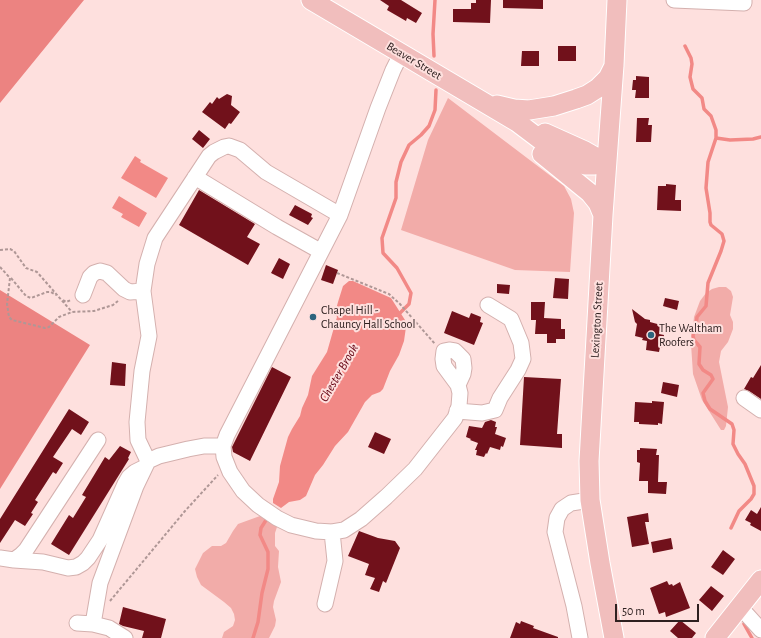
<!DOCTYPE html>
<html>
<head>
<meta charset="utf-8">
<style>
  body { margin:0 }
  #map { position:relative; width:761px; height:638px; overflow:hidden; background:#fee0de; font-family:"Alegreya Sans",sans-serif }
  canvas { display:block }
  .scale { position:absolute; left:615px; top:604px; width:84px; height:18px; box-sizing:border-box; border:2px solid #2e2020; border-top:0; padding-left:5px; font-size:12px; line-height:14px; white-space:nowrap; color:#2e2020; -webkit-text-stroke:3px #fee0de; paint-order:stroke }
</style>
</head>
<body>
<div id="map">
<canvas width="761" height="638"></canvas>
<div class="scale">50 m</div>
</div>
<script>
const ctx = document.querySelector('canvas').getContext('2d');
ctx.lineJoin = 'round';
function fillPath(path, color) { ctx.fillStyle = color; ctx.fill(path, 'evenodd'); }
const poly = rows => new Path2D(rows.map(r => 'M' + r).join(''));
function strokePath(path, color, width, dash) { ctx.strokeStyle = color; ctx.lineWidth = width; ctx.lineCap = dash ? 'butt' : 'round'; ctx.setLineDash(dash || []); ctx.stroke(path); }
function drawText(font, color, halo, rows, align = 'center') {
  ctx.font = font + ' "Alegreya Sans",sans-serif'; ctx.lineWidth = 4; ctx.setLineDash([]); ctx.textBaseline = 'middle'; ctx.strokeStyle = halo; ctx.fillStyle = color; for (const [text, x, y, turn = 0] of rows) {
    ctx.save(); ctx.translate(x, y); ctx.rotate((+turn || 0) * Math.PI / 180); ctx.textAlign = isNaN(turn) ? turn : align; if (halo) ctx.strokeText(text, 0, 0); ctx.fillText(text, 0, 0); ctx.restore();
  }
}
fillPath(poly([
  [448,98,564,186,571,199,574,213,570,272,515,270,401,230,428,140],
  [719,287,726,287,731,291,733,297,730,315,733,322,733,329,728,342,721,351,719,362,728,407,726,426,724,430,721,430,702,400,693,374,691,344,694,317,700,301,706,293,712,289],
  [260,516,277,527,275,533,275,546,279,551,278,567,281,582,274,601,273,607,276,620,275,626,269,638,222,638,224,632,233,626,235,620,234,614,231,608,224,602,201,585,197,577,195,569,203,553,212,546,221,546,226,543,233,531,238,524]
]), '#f2aca9');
fillPath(poly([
  [0,0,84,0,0,103],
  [0,290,90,345,0,489]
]), '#ec8381');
fillPath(poly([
  [135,156,141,160,140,162,168,178,156,198,121,178],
  [119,196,147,213,139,227,121,217,123,214,112,208],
  [349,281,353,281,391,298,405,320,406,327,404,341,399,355,390,371,383,389,380,392,372,395,365,402,348,432,335,446,323,465,315,475,306,496,300,500,289,502,281,508,273,503,273,499,279,482,280,466,288,437,292,429,300,416,302,408,308,395,312,376,327,352,337,317,335,313,338,302,343,286]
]), '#f28986');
strokePath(poly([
  [685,46,691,58,692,64,690,77,693,89,702,98,704,109,711,116,716,130,716,138,708,162,706,188,710,213,710,222,711,225,722,234,724,241,721,251,708,283,706,306,697,317,696,325,694,328,693,336,694,340,700,347,699,364,703,370,711,375,713,379,703,393,705,401,710,409,732,424,734,430,733,444,738,454,745,464,754,486,754,494,751,499,739,511,731,528],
  [434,56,433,34,435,0],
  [716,138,730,140,753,139,761,137],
  [398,315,409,304,411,293,397,268,383,253,382,238,396,198,396,182,401,162,409,145,421,135,429,126,435,110,436,90],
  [744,624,752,638],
  [253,638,258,622,262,593,268,569,268,552,260,535,261,528,268,517]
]), '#f28986', 3.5);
fillPath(poly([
  [380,0,401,0,422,13,416,23,407,18,406,21,387,10,389,6],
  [476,0,491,0,490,23,453,22,453,9,471,9,471,3,476,3],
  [503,0,543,0,543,9,503,8],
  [558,46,576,46,576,61,558,61],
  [522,51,539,51,539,66,521,66],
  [636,76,649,77,649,98,635,98,636,90,632,90,633,80,636,80],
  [227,94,232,96,231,105,240,112,231,124,229,123,225,129,202,112,210,102,212,104,217,97,219,99],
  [637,118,649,118,648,125,652,125,651,142,636,142],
  [199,130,210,139,203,148,192,139],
  [666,184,676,185,675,200,681,200,681,211,657,210,658,186,666,186],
  [199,190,255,224,247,237,260,244,248,265,179,225],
  [295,205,312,214,311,217,313,218,308,225,289,215],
  [279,258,290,264,283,279,271,273],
  [326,265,338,270,333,284,321,280],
  [555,278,569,279,568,299,553,298],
  [497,284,510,285,509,294,497,293],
  [665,298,679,301,677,310,663,306],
  [531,302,545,302,544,318,561,319,561,329,565,329,565,339,556,339,556,343,547,343,547,334,535,334,536,320,531,320],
  [632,309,645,319,650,320,650,322,661,325,659,334,664,335,662,348,660,347,659,352,646,350,647,341,642,340,643,338,635,336,637,324,635,322],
  [452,311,469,318,471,313,481,317,480,322,483,323,474,345,444,333],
  [112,362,126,364,125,386,110,385],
  [761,365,761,399,749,391,744,389,751,377,753,378],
  [272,367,291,377,250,461,233,452,232,447],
  [524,377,561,379,557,434,562,434,562,448,520,445],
  [663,382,679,385,677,397,661,393],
  [652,401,664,402,662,424,658,423,658,425,639,424,639,422,634,422,635,402,652,403],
  [69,409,89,422,81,435,72,429,53,457,63,463,56,474,53,472,35,500,38,502,31,513,33,514,25,526,15,520,0,543,0,519],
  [491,420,496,422,495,427,497,427,495,434,506,438,503,447,501,446,500,450,490,447,487,454,486,453,484,457,476,455,477,450,475,450,478,443,470,440,471,439,466,437,469,426,482,428,485,422],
  [375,432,391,439,384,454,368,447],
  [120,446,131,452,128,458,129,459,69,555,51,544,69,515,73,518,86,497,82,495,105,457,109,460],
  [640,448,657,449,656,455,659,455,658,482,667,482,666,494,648,493,648,481,639,481,640,463,637,462,637,450,640,450],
  [761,507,761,531,750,525,751,523,745,520,751,510,757,514],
  [648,513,649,522,645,522,649,544,632,547,627,517],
  [359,531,378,538,395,541,400,548,386,583,383,581,379,592,370,589,375,578,365,575,369,564,348,556],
  [671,538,673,549,653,553,651,542],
  [723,550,735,559,723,575,711,567],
  [667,581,669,585,672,584,673,586,680,582,690,608,666,617,665,612,659,614,650,588],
  [711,586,724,596,712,611,699,600],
  [123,607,166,619,161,638,142,638,144,631,123,626,119,624],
  [680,620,696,633,692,638,678,638,670,631],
  [521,621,534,626,533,628,558,637,558,638,510,638,516,622,520,624]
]), '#71111b');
const minor = poly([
  [674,0,744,3,744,0],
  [401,54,393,70,378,108,340,215,227,435,223,446,224,457,230,472,243,491,258,505,277,518,291,525,316,531,332,532,344,530,361,519,386,497,415,469,455,418,459,406,460,393,458,385,444,366,443,359,444,351,449,350,455,351,463,359,464,368,463,374,458,385],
  [195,177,277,227,320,251],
  [83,295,90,277,94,273,100,271,107,273,124,289,130,292,143,291],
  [744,398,761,410],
  [457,411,482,413,495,410,500,398,518,370,523,359,521,343,511,319,488,305],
  [148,461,138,440,137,422,142,371,149,336,143,291,147,264,155,238,209,156,214,152,224,147,229,146,240,150,266,172,340,215],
  [0,558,14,560,21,555,26,550,98,440],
  [14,560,43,562,68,568,76,567,83,563,88,558,100,540,125,484,129,477,135,472,143,468],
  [325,604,335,561,332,532],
  [740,607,761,630],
  [77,623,93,624,109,628,125,638],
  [93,624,100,583,136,486,148,461,159,456,188,449,204,446,223,446],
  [580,638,574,606,555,532,557,518,562,509,571,503,590,500]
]);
const major = poly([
  [311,0,517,122,562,156,585,165,593,165,606,163],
  [497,105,514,109,529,110,554,106,576,99,587,95,598,88,608,78,614,66],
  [545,133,585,151,606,163],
  [542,154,590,193,598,203,603,215],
  [614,638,600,563,590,500,589,461,603,215,614,65,617,0],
  [715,638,761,580]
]);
strokePath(minor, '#d4b0ae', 17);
strokePath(major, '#fff', 21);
strokePath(poly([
  [0,250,10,249,14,251,26,268,37,272,72,312],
  [0,267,10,278,7,304,9,317,12,320,45,328,49,327,59,317,72,312,94,311,113,305,118,301],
  [337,273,389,294,400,304,435,344],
  [11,278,26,296,31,298,47,292,51,292,56,295],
  [63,300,66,302,71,300],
  [110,601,185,511,218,475]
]), '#af9796', 2, [3, 2]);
strokePath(minor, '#fff', 15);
strokePath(major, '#f1bebd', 19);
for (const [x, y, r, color] of [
  [313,317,4,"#2c637d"],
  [651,335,4,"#2c637d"]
]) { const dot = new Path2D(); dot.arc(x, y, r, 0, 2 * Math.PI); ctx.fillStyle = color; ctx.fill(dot); strokePath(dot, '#fee0de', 1.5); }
drawText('12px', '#2e2020', '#fee0de', [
  ["Beaver Street",414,61,31],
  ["Lexington Street",597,320,-87]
]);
drawText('12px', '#2e2020', '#fee0de', [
  ["Chapel Hill -",321,310],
  ["Chauncy Hall School",321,324],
  ["The Waltham",659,328],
  ["Roofers",659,342]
], 'left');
drawText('italic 13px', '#630010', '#fee0de', [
  ["Chester Brook",339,373,-60]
]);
</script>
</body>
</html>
